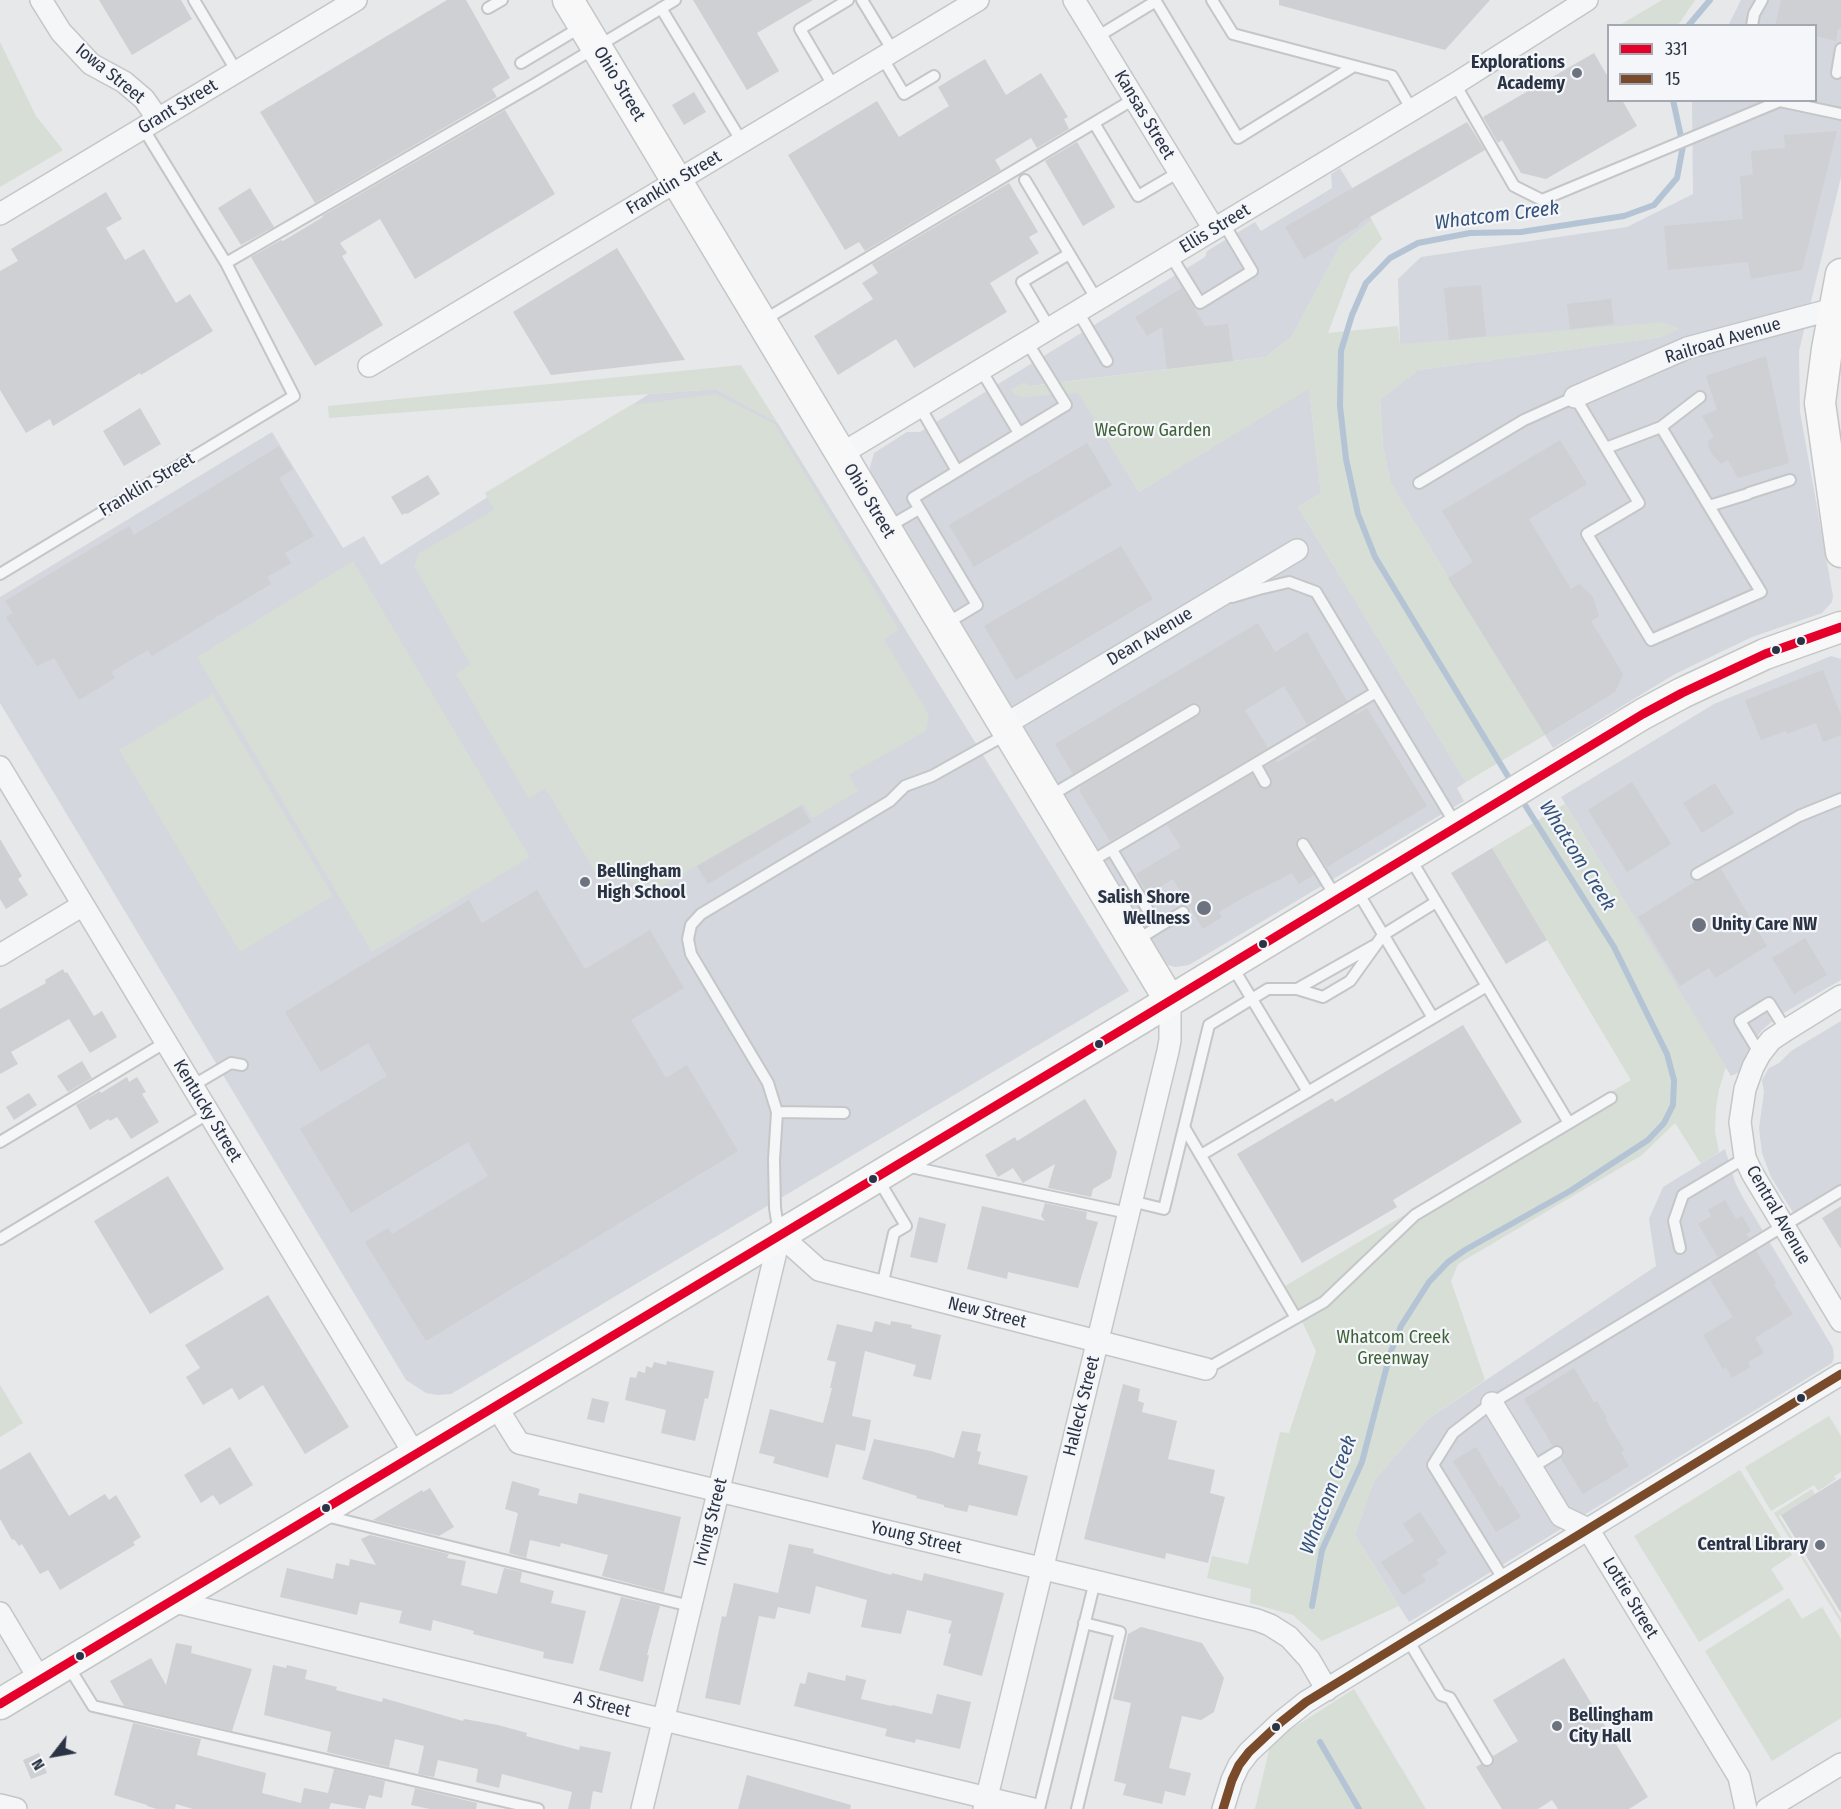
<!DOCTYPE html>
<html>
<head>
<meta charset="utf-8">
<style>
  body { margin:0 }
  #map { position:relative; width:1841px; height:1809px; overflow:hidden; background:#e6e8ea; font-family:"Fira Sans Condensed",sans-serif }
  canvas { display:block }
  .legend { position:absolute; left:1607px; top:24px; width:210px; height:78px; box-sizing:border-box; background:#f4f6f9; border:2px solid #a4a8b1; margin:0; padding:8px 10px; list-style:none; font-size:18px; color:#2b3445 }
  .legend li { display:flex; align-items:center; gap:12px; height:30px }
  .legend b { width:30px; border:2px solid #a4a8b1 }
  .north { position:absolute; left:24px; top:1725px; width:60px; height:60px; -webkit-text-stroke:4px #f4f6f9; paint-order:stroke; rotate:239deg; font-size:16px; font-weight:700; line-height:24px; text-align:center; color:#2b3445 }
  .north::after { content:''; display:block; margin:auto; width:21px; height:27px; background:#2b3445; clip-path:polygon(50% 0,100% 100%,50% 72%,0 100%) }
</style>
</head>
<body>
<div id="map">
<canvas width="1841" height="1809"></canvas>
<ul class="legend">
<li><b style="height:8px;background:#e4002b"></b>331</li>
<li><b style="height:8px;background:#7a4b2a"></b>15</li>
</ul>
<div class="north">N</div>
</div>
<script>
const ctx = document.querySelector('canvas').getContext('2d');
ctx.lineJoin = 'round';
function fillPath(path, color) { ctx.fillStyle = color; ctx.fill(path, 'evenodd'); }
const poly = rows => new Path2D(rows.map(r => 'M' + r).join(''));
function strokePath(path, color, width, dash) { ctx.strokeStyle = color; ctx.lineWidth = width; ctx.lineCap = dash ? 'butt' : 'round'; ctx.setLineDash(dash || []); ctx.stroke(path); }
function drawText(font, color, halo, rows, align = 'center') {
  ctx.font = font + ' "Fira Sans Condensed",sans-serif'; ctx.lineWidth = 4.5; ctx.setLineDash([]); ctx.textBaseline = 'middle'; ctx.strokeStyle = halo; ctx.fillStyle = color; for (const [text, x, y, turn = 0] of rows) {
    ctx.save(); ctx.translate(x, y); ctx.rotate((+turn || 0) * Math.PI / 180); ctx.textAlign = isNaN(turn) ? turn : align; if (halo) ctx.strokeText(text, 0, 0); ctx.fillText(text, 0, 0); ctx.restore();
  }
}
fillPath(poly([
  [1741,0,1841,0,1841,177,1799,351,1800,412,1833,596,1832,602,1822,613,1752,637,1675,674,1553,748,1391,484,1383,447,1380,399,1418,370,1662,337,1400,344,1398,279,1421,257,1627,227,1693,194,1692,101,1816,100,1816,26,1727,25,1729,24],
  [1340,168,1372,220,1340,246,1292,336,1266,357,1029,386,1026,385,1021,397,1078,392,1139,492,1309,388,1321,493,1298,507,1466,782,1457,788,1464,801,1189,965,1175,967,1168,965,1162,960,871,475,870,467,874,453,907,432,920,432,1205,257,1207,251,1255,222,1261,231,1332,188,1331,174],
  [716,389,777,422,1129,991,451,1394,438,1395,426,1393,406,1380,0,703,0,597,272,432,343,548,364,536,381,565,649,394],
  [1831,656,1841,659,1841,980,1780,1015,1762,1030,1749,1047,1749,1057,1740,1072,1731,1076,1561,797,1714,704],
  [1841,1021,1841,1185,1794,1214,1771,1177,1762,1153,1759,1128,1764,1092,1762,1080,1769,1068,1779,1063,1791,1051],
  [1725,1149,1735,1182,1742,1196,1833,1348,1834,1358,1832,1363,1409,1622,1355,1535,1374,1480,1428,1419,1656,1266,1649,1219,1663,1187]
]), '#d4d7dd');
fillPath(poly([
  [1662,0,1695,0,1678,25,1620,25],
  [0,42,36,116,63,150,0,187],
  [1372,220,1382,239,1350,274,1328,333,1398,326,1400,344,1663,322,1680,329,1662,337,1418,370,1380,400,1383,447,1391,484,1545,735,1466,782,1298,507,1321,493,1309,389,1139,492,1078,393,1021,397,1014,394,1011,390,1024,382,1030,386,1266,357,1292,336,1340,246],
  [741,365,777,422,716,389,329,418,328,406],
  [716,394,775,424,899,630,884,639,929,715,926,731,849,775,858,791,813,818,803,804,657,889,595,872,545,788,529,799,456,674,470,664,414,566,419,553,494,510,485,493,631,405],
  [353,561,530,857,372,952,197,657],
  [213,694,333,896,240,952,119,750],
  [1565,804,1726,1067,1719,1089,1716,1108,1715,1131,1719,1152,1701,1164,1675,1123,1642,1155,1458,1264,1451,1281,1485,1380,1428,1419,1375,1480,1355,1535,1399,1606,1322,1641,1293,1615,1250,1603,1251,1589,1207,1578,1212,1556,1248,1564,1280,1432,1289,1433,1316,1351,1285,1286,1631,1080,1492,848],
  [0,1385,23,1423,0,1437],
  [1829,1416,1841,1436,1841,1472,1834,1476,1836,1479,1818,1491,1814,1485,1771,1511,1745,1467],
  [1740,1470,1792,1555,1771,1569,1784,1589,1699,1642,1634,1536],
  [1812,1489,1815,1494,1779,1516,1841,1618,1841,1623,1774,1513],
  [1789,1598,1802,1619,1822,1607,1841,1639,1841,1718,1772,1761,1705,1651],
  [1354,1689,1426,1809,1255,1809,1271,1742]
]), '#d6ded6');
strokePath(poly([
  [1688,26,1710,0],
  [1512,783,1375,557,1358,514,1346,459,1340,406,1341,351,1352,315,1366,283,1390,258,1418,243,1470,233,1521,232,1624,216,1654,205,1677,178,1683,146,1673,100],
  [1312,1606,1322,1550,1362,1462,1390,1354,1401,1326,1429,1282,1448,1262,1465,1250,1570,1191,1648,1140,1664,1123,1673,1105,1674,1080,1667,1054,1614,947,1520,797],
  [1320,1742,1359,1809]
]), '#b4c4d5', 6);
fillPath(poly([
  [99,0,181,0,192,19,132,55],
  [447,0,466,0,510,78,492,89,497,97,315,203,260,112],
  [693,0,813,0,757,33,779,71,747,90],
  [1279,0,1490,0,1445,50,1279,5],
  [1781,0,1841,0,1841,29,1838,29,1836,41,1815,36,1815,26,1775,26],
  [1594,53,1608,77,1608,100,1622,100,1637,126,1546,179,1521,173,1502,140,1498,143,1483,117],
  [985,59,1006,95,1041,73,1068,117,1064,119,1069,129,1037,148,1031,138,995,160,1001,170,865,251,859,242,845,250,788,155,877,101,899,137,949,106,938,87],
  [694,92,706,112,684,125,672,105],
  [505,110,555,194,415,279,380,219,340,243,347,253,342,256,383,325,315,366,251,257,281,240,283,241,323,217,322,216],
  [1467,122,1485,150,1358,224,1359,226,1304,259,1285,227],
  [1837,131,1802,270,1751,279,1748,262,1668,270,1664,226,1743,219,1740,176,1753,175,1751,151,1785,148,1784,135],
  [1077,142,1115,207,1083,226,1045,161],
  [1009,183,1038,232,1029,237,1039,253,990,283,1007,312,914,368,896,339,838,375,814,336,873,299,862,283,878,273,872,264],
  [250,188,274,227,241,245,218,208],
  [106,192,122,219,106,228,125,260,144,249,176,303,190,294,213,331,141,375,140,373,53,426,50,419,26,433,0,390,0,271,18,261,11,249],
  [617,248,685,360,551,375,513,312],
  [1481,285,1486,336,1449,340,1444,288],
  [1182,288,1205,326,1228,324,1233,361,1167,369,1162,327,1147,336,1135,317],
  [1611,299,1614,324,1570,329,1567,304],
  [1766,356,1789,463,1738,478,1728,460,1721,464,1712,454,1709,448,1708,441,1714,437,1702,416,1717,410,1706,376],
  [140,408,161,444,124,466,103,431],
  [1560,440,1587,484,1529,519,1571,589,1579,584,1593,597,1599,616,1591,621,1623,674,1615,692,1545,735,1448,578,1473,562,1442,511],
  [1087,443,1112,485,974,567,949,525],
  [279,446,293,469,279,478,314,536,285,553,291,563,267,577,271,584,152,656,148,650,111,672,115,678,79,700,54,658,37,666,6,617,13,613,5,601,129,526,134,535],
  [428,475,440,494,407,514,406,513,402,515,391,497],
  [1121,546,1153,599,1016,680,984,626],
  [1258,623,1275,652,1307,632,1347,701,1307,724,1284,686,1245,710,1268,748,1110,841,1079,790,1081,789,1080,787,1198,716,1201,713,1201,707,1197,703,1190,704,1073,774,1055,744],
  [1823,670,1841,715,1841,735,1823,742,1816,723,1787,734,1786,731,1761,740,1745,700],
  [1367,708,1427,806,1327,867,1309,840,1306,837,1300,837,1296,841,1296,847,1314,875,1299,884,1292,873,1250,894,1219,912,1222,917,1203,929,1173,879,1148,894,1136,874,1181,847,1167,825,1252,774,1261,788,1264,789,1269,788,1272,782,1265,767,1276,760,1277,763,1316,739,1315,737,1355,713,1356,715],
  [1632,782,1671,844,1627,872,1588,810],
  [1715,783,1734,813,1702,833,1683,803],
  [801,806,811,822,708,884,697,866],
  [0,839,22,876,18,879,28,895,6,909,0,899],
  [1492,848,1547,940,1506,964,1451,873],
  [1721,869,1767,946,1715,978,1709,968,1680,986,1638,917,1696,881],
  [537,890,585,969,650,930,684,988,631,1020,666,1078,687,1065,738,1151,426,1341,365,1242,388,1228,392,1234,488,1176,468,1142,351,1213,300,1129,387,1076,368,1043,321,1072,285,1012,469,900,482,923],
  [1805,938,1827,975,1794,994,1772,958],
  [63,969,65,973,67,972,94,1016,102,1011,117,1037,90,1053,69,1019,11,1052,18,1064,0,1074,0,1009,46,983,45,980],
  [1463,1025,1522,1122,1393,1200,1397,1207,1302,1263,1237,1154,1332,1098,1335,1102],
  [82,1061,92,1078,68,1092,57,1076],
  [127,1077,129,1082,137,1077,146,1092,142,1094,159,1122,131,1139,117,1117,110,1121,108,1119,90,1130,76,1105,100,1091,101,1093],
  [29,1093,37,1105,14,1120,6,1107],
  [1085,1099,1117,1152,1111,1178,1093,1189,1091,1197,1048,1188,1055,1164,1023,1183,1013,1168,998,1177,985,1155,1015,1137,1017,1141],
  [168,1176,224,1269,150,1314,94,1221],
  [1725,1200,1736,1219,1742,1216,1751,1231,1746,1234,1749,1238,1718,1257,1698,1224,1711,1216,1708,1210],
  [1045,1203,1087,1212,1086,1219,1098,1222,1078,1288,1008,1272,1007,1279,967,1269,982,1206,1045,1221,1041,1216],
  [1841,1206,1841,1249,1822,1218],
  [919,1217,946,1224,937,1263,910,1257],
  [1756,1251,1776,1283,1774,1285,1793,1314,1755,1338,1764,1353,1748,1362,1750,1367,1732,1378,1726,1367,1723,1369,1703,1335,1733,1317,1710,1280],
  [268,1295,349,1427,305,1454,263,1385,239,1400,232,1388,203,1405,186,1377,200,1368,185,1345],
  [875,1321,890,1325,891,1321,912,1325,911,1328,941,1335,931,1380,913,1376,916,1365,865,1351,852,1416,871,1420,865,1451,836,1444,828,1478,773,1463,775,1457,759,1453,770,1409,823,1423,832,1388,830,1388,836,1362,827,1360,837,1324,872,1332],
  [667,1361,714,1371,708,1399,705,1398,695,1441,661,1433,666,1410,625,1400,630,1377,636,1378,638,1371,645,1373,646,1366,652,1368,654,1362,666,1365],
  [1574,1368,1594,1402,1597,1401,1607,1418,1605,1419,1624,1450,1621,1452,1629,1466,1583,1494,1561,1459,1564,1455,1564,1449,1560,1445,1553,1446,1524,1399],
  [1123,1384,1140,1389,1138,1401,1144,1403,1142,1412,1177,1421,1168,1459,1215,1470,1210,1493,1225,1497,1208,1563,1166,1553,1165,1559,1084,1539],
  [592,1398,609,1402,604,1423,587,1419],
  [962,1431,981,1434,977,1451,981,1452,978,1464,1028,1476,1017,1516,969,1505,967,1512,944,1507,944,1505,916,1498,917,1496,862,1479,874,1439,931,1451,954,1458],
  [230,1447,253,1485,220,1505,213,1495,201,1503,184,1475],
  [1476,1447,1500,1487,1502,1486,1521,1517,1496,1532,1453,1461],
  [30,1452,69,1516,105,1494,109,1500,116,1495,141,1537,133,1542,135,1545,60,1590,48,1570,40,1574,22,1544,19,1546,14,1539,12,1540,0,1519,0,1470],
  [1841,1478,1841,1613,1781,1515],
  [512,1481,540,1489,538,1495,577,1504,579,1493,681,1517,664,1592,602,1576,608,1555,561,1543,560,1547,530,1540,526,1558,509,1553,518,1513,505,1509],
  [430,1488,454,1527,439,1536,373,1520,422,1490,423,1492],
  [1420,1512,1447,1553,1436,1560,1439,1564,1422,1575,1426,1581,1403,1595,1381,1562,1414,1541,1403,1524],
  [370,1535,449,1554,447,1558,466,1561,461,1585,497,1594,504,1568,522,1572,520,1582,554,1591,551,1603,586,1611,573,1664,543,1658,544,1652,473,1634,474,1631,433,1620,431,1631,399,1623,402,1611,360,1602,357,1615,280,1597,287,1568,333,1579,336,1563,349,1566,350,1559,376,1565,361,1539],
  [789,1544,814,1549,813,1553,891,1575,892,1573,922,1581,924,1573,1004,1593,982,1676,943,1665,951,1634,948,1633,952,1621,907,1610,901,1634,861,1627,867,1600,816,1586,810,1614,778,1607,775,1619,759,1616,740,1705,705,1698,722,1616,726,1617,734,1583,778,1593],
  [621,1597,660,1606,647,1655,649,1655,643,1682,599,1670],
  [1141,1627,1202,1643,1224,1678,1214,1712,1201,1720,1182,1716,1169,1768,1191,1773,1185,1796,1165,1791,1162,1804,1123,1795,1126,1784,1114,1781,1131,1703,1113,1699,1128,1634],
  [176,1643,192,1646,191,1653,252,1669,232,1731,124,1706,110,1681,151,1658,166,1685],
  [1564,1658,1648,1797,1629,1809,1558,1809,1552,1800,1538,1809,1502,1809,1476,1767,1481,1764,1487,1767,1491,1766,1494,1760,1493,1756,1518,1741,1493,1700],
  [273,1665,286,1668,287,1665,307,1670,305,1679,337,1687,336,1690,382,1702,383,1698,463,1721,464,1719,498,1725,527,1733,526,1736,579,1750,580,1746,611,1752,602,1793,593,1791,590,1809,568,1809,572,1792,502,1774,499,1788,476,1782,478,1769,438,1760,434,1777,418,1774,424,1746,395,1739,389,1767,327,1752,331,1732,264,1715],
  [808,1672,845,1681,846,1675,866,1680,861,1699,892,1706,892,1705,932,1714,937,1694,971,1702,960,1749,916,1739,915,1743,885,1736,887,1729,794,1706,800,1683,805,1684],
  [133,1723,201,1739,197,1755,266,1773,262,1793,301,1803,304,1788,328,1793,334,1769,385,1781,382,1798,369,1795,365,1809,331,1803,329,1809,193,1809,176,1804,175,1809,157,1809,147,1806,147,1805,114,1795],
  [39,1753,47,1773,31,1779,23,1760],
  [747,1775,851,1805,850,1809,738,1809],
  [415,1788,477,1803,476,1809,430,1809,411,1805]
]), '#ced0d3');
const lane = poly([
  [194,0,237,72],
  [862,0,893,51],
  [1155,0,1238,138,1354,66],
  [1212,0,1233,34,1392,76,1412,110],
  [488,8,502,0],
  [661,8,742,142],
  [1752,26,1754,14,1762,0],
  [1097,37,1156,1],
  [882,57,904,94,934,76],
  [521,63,581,27],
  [1837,73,1841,49],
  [1455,84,1514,186,1542,200,1780,101,1841,114],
  [834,87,800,29,848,0],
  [1094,123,1138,196,1179,172],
  [1025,180,1097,300],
  [1171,256,1200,303,1252,271,1224,224],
  [226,263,535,84,675,0],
  [1078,312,1107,361],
  [764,320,1134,99],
  [1050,329,1022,282,1069,254],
  [981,370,1019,433],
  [920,407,957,471],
  [1661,427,1700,397],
  [1419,483,1524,420,1575,397,1639,503,1587,534,1651,640,1761,592,1661,427,1606,448],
  [1749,493,1790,480],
  [1709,506,1748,494],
  [888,527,919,509],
  [0,574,294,396,226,263,143,128],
  [947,623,977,605,913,498,1066,405,1027,342],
  [1376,692,1456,825],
  [1255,764,1265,782],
  [1050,796,1194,710],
  [1303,844,1318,868],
  [1112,850,1158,927,1137,940],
  [1410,858,1569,1123],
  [1090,862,1376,692,1316,592,1289,582,1259,589,1232,597],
  [1320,871,1337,899],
  [1697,874,1799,816,1841,799],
  [1356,889,1433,1018],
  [1158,927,1183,912],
  [1232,966,1308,1092],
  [1297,989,1373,946],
  [1760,1054,1740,1021,1769,1003,1786,1030],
  [192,1086,231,1063,242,1065],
  [777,1112,774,1160,775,1208,779,1234],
  [844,1113,777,1112,768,1083,691,954,688,939,691,925,701,914,890,801,905,786,932,776,1007,734],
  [1184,1127,1296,1318],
  [0,1142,166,1042],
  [1201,1155,1487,986],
  [906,1166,1128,1213],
  [878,1179,906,1226,894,1233,882,1286],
  [1131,1201,1164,1209,1209,1025,1268,989,1297,989,1323,997,1350,981,1383,935,1436,902],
  [0,1239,209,1113],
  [1680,1248,1674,1221,1683,1195,1745,1158],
  [1206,1369,1324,1302,1415,1215,1611,1098],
  [1531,1468,1557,1452],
  [326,1516,690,1606],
  [1504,1580,1433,1465,1453,1433,1492,1403,1841,1191],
  [1408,1640,1441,1695,1450,1698,1487,1760],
  [67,1664,93,1706,538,1809],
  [1039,1809,1095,1581],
  [1077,1809,1120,1632,1084,1623]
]);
const street = poly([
  [41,0,61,32,91,64,124,82,144,99,158,119],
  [1074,0,1214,229],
  [0,214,356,0],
  [369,366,978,0],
  [1575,397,1687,348,1841,307],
  [841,454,1455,84,1587,0],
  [1004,725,1297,550],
  [0,767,415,1455],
  [0,955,83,905],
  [1841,996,1786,1030,1771,1040,1760,1054,1753,1067,1745,1089,1740,1122,1745,1158,1752,1173,1841,1321],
  [1492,1403,1561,1516,1588,1529,1739,1777,1746,1809],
  [496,1406,519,1443,1257,1620,1270,1625,1289,1637,1309,1659,1327,1690],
  [171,1601,1033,1809],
  [0,1613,40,1680],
  [0,1805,16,1809],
  [642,1809,780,1235,819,1270,1206,1369],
  [984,1809,1168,1051,1170,1040,1170,1001],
  [1223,1809,1232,1780,1239,1765,1249,1752,1281,1722,1306,1702,1841,1374],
  [1767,1809,1841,1764]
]);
const secondary = poly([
  [568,0,1170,1001],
  [1841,274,1827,349,1820,403,1841,552],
  [0,1704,1130,1025,1643,714,1682,693,1765,654,1841,627]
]);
strokePath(lane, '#c4c6c8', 14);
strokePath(street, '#c4c6c8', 24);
strokePath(secondary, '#c4c6c8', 33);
strokePath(lane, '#f5f6f7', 10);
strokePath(street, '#f5f6f7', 21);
strokePath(secondary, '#f8f8f8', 30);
strokePath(poly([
  [0,1704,1130,1025,1643,714,1682,693,1765,654,1841,627]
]), '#e4002b', 9);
strokePath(poly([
  [1223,1809,1232,1780,1239,1765,1249,1752,1281,1722,1306,1702,1841,1374]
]), '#7a4b2a', 9);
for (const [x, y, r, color] of [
  [1577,73,6,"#6c737f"],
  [1801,641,5,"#2b3445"],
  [1776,650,5,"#2b3445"],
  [585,882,6,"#6c737f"],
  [1204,908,8,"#6c737f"],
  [1699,925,8,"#6c737f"],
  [1263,944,5,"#2b3445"],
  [1099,1044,5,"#2b3445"],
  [873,1179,5,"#2b3445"],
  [1801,1398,5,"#2b3445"],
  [326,1508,5,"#2b3445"],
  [1820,1545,6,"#6c737f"],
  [80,1656,5,"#2b3445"],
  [1557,1726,6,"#6c737f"],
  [1276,1727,5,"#2b3445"]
]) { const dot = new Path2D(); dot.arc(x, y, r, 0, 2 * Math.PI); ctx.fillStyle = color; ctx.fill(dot); strokePath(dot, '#f4f6f9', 2); }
drawText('bold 18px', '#2b3445', '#f4f6f9', [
  ["Explorations",1565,63],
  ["Academy",1565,84],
  ["Bellingham",597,872,"left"],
  ["High School",597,893,"left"],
  ["Salish Shore",1190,898],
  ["Wellness",1190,919],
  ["Unity Care NW",1712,925,"left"],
  ["Central Library",1808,1545],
  ["Bellingham",1569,1716,"left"],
  ["City Hall",1569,1737,"left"]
], 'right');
drawText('18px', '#2b3445', '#f4f6f9', [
  ["Iowa Street",110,74,39],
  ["Ohio Street",619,84,59],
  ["Grant Street",178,107,-31],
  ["Kansas Street",1144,115,59],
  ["Franklin Street",674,183,-31],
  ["Ellis Street",1215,229,-31],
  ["Railroad Avenue",1723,341,-17],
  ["Franklin Street",147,485,-31],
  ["Ohio Street",869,501,59],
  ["Dean Avenue",1150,637,-31],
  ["Kentucky Street",207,1111,59],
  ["Central Avenue",1778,1215,60],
  ["New Street",987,1313,14],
  ["Halleck Street",1082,1406,-76],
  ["Irving Street",711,1522,-76],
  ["Young Street",916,1538,13],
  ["Lottie Street",1630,1598,59],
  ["A Street",602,1705,14]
]);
drawText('18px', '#3f6138', '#f4f6f9', [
  ["WeGrow Garden",1153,431],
  ["Whatcom Creek",1393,1338],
  ["Greenway",1393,1359]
]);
drawText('italic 20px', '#34527a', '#f4f6f9', [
  ["Whatcom Creek",1497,216,-7],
  ["Whatcom Creek",1577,856,58],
  ["Whatcom Creek",1329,1495,-69]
]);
</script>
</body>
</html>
